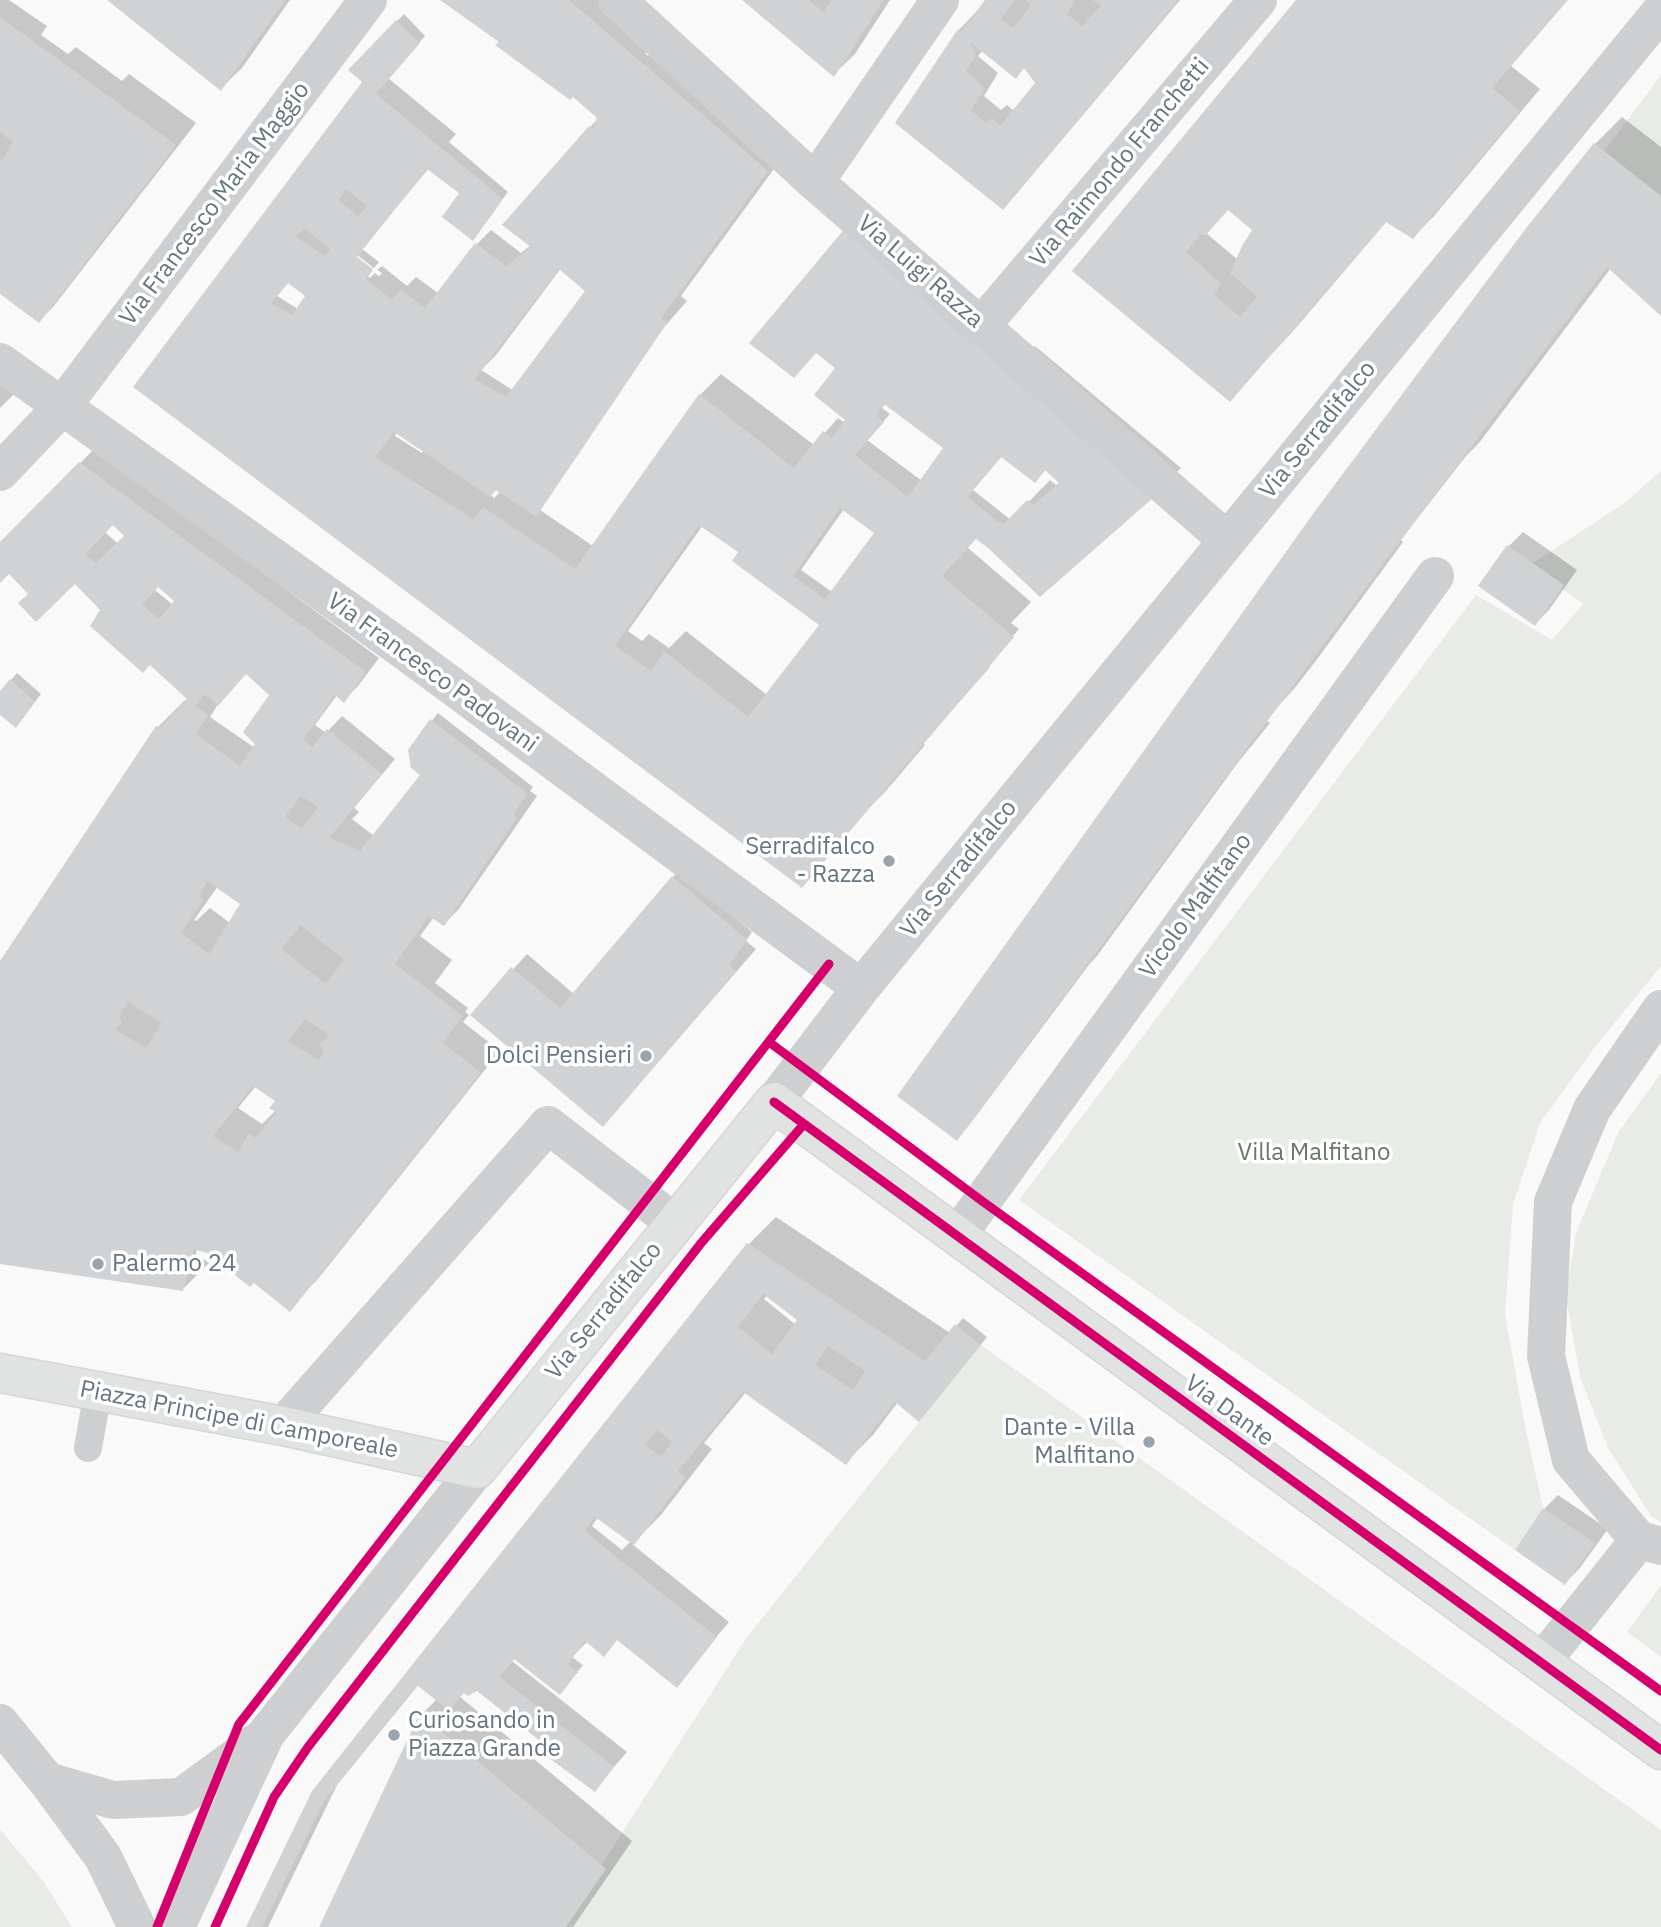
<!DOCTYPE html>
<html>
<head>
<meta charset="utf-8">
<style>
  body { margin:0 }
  canvas { display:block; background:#f9f9f9 }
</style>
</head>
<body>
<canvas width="1661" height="1927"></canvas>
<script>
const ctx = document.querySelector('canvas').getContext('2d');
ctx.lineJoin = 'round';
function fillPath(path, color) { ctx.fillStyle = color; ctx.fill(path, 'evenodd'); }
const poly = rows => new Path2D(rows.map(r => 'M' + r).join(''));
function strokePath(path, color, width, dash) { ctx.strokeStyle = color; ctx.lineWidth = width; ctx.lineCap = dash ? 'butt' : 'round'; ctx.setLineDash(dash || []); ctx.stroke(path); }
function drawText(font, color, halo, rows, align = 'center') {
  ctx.font = font + ' "IBM Plex Sans",sans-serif'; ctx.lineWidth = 7; ctx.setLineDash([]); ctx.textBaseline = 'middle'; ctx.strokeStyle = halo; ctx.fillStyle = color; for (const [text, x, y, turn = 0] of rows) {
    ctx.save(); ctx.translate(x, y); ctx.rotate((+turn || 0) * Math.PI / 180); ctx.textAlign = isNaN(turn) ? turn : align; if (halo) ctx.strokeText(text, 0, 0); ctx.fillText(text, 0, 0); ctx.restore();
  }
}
fillPath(poly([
  [1661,75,1661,204,1597,161],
  [1661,471,1661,966,1592,1051,1540,1123,1513,1204,1505,1314,1525,1426,1543,1508,1515,1550,1019,1200,1476,595,1552,640,1583,604,1530,565,1623,504],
  [1661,1073,1661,1522,1651,1516,1608,1448,1580,1377,1566,1296,1576,1233,1619,1131],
  [981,1345,1661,1830,1661,1927,562,1927,747,1637],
  [1661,1585,1661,1657,1627,1632],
  [0,1829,43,1881,72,1927,0,1927]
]), '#e8ebe6');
fillPath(poly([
  [0,0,9,0,47,26,41,35,68,54,76,47,122,81,129,74,196,123,53,307,39,321,0,292],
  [110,0,290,0,242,68,221,88],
  [443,0,599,0,651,44,645,53,648,56,652,52,782,158,681,296,687,301,659,333,540,510,593,546,700,395,721,374,814,445,838,418,845,423,848,419,838,367,819,353,751,342,1028,353,1035,346,1181,468,1160,489,985,543,976,537,967,547,1031,602,1011,623,1019,629,988,665,990,667,923,743,925,745,885,792,862,815,136,387,364,81,350,70,404,14,425,36,388,78,456,134,449,142,508,192,473,238,461,193,429,168,362,249,379,262,374,268,357,255,354,257,372,271,368,276,370,278,375,273,379,276,382,273,377,270,382,266,407,286,416,277,438,293,477,244,491,230,521,253,531,245,505,225,599,117,573,95],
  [561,268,586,292,514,391,481,370,496,355],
  [289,282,308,296,298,309,277,296],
  [886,403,946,448,922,481,867,440,890,414,882,408],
  [397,432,424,450,422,453,395,436],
  [1002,456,1035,480,1047,469,1060,482,1056,485,1050,480,1011,520,973,490],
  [497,488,501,491,494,498,490,495],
  [844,509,876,532,832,592,801,570],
  [703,525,741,552,822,624,767,695,686,631,669,648,649,634,642,641,628,631],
  [744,0,890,0,855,54,834,74],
  [987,0,1180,0,1017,193,897,122,959,30],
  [983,50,1016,77,1025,67,1037,83,1014,111,1007,105,1001,110,984,96,998,73,978,56],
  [1299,0,1567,0,1511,66,1540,89,1434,216,1413,237,1387,221,1294,330,1230,399,1074,271],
  [1229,209,1255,230,1238,260,1206,233],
  [1622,117,1661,147,1661,314,1611,268,1479,443,1466,456,1413,524,1401,540,1403,542,1318,658,1294,689,1280,704,1267,721,1270,723,1236,765,1097,956,1088,966,964,1132,1595,144],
  [0,378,17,391,0,408],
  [101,442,162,498,379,658,358,686,344,700,337,695,315,725,326,733,342,716,395,759,354,808,359,812,352,819,374,836,423,775,409,750,438,713,533,787,530,791,537,796,458,910,444,924,434,917,420,936,452,960,435,983,468,1008,465,1012,469,1015,463,1022,500,1051,317,1280,301,1296,254,1281,204,1250,197,1248,196,1254,209,1263,183,1289,0,1262,0,964,158,727,185,700,192,705,194,703,75,582,30,594,9,572,0,581,0,544],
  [113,523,127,536,118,544,105,532],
  [159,586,176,601,173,605,155,590],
  [247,673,271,695,255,748,210,717,220,701],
  [218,886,242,903,230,923,210,908,196,921,194,920],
  [256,1086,278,1101,276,1110,262,1124,238,1108],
  [1523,532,1577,570,1549,610,1535,624,1480,586,1509,546],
  [17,673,41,694,16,726,0,713,0,693],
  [694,856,724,909,752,932,746,941,756,949,654,1067,472,1015,527,954,574,994,673,877],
  [776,1217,950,1333,963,1318,987,1337,925,1413,898,1402,873,1435,846,1462,746,1392,704,1443,712,1449,661,1515,632,1544,729,1622,676,1685,618,1638,588,1641,572,1657,583,1665,566,1686,515,1658,512,1661,627,1752,594,1790,551,1748,477,1689,464,1690,459,1696,632,1841,573,1927,321,1927,422,1714,437,1699,419,1684,337,1785,268,1927,247,1927,313,1791,749,1244],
  [767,1295,800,1319,796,1325,764,1299],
  [598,1517,631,1541,622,1550,592,1526],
  [1558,1495,1608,1529,1579,1569,1565,1583,1544,1509]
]), '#0003');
fillPath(poly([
  [107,0,285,0,221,91],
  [440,0,569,0,768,171,661,318,667,323,536,517,496,490,490,497,394,432,375,457,473,519,483,507,575,569,699,394,794,468,823,431,832,438,845,420,814,395,835,368,816,353,794,378,749,343,847,226,1162,490,1040,597,988,548,976,539,942,576,1014,637,802,888,133,387,362,82,348,70,396,20,420,43,376,94,503,199,473,241,442,217,459,193,427,169,357,257,373,269,366,279,392,300,401,290,425,308,475,243,506,266,531,247,502,225,589,126,593,129,597,118,573,97,570,100,495,45,499,42],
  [346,189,367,206,358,216,339,200],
  [304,228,330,249,325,256,296,237],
  [559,269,585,291,506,397,475,379],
  [288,283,305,296,292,315,271,303],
  [884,404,943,448,908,497,855,455,884,422,876,415],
  [1001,457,1035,483,1045,470,1059,483,1034,505,1027,500,1003,525,967,497],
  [840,508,874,533,825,599,793,576],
  [699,525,738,552,732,561,819,625,748,717,664,651,651,671,615,646],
  [742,0,808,0,824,12,832,0,884,0,834,77],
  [985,0,1015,0,1001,19,1013,28,1031,5,1025,0,1075,0,1067,14,1082,26,1101,6,1093,0,1178,0,1003,210,895,123,958,29,961,32],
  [970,42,1016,79,1024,68,1035,83,1000,126,992,118,986,123,971,110,985,88,966,71,976,56],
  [1296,0,1568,0,1492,88,1520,111,1413,239,1386,222,1230,402,1072,271],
  [1228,210,1252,230,1242,246,1230,273,1257,297,1240,317,1214,294,1221,284,1186,252,1201,234,1205,236],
  [0,17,176,145,39,323,0,294,0,159,2,161,13,142,0,132],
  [1594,143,1661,196,1661,316,1607,267,1406,533,957,1141,897,1096,1318,507,1527,227],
  [79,462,366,672,344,703,335,695,303,740,312,747,327,729,382,774,329,838,360,851,420,775,411,768,408,750,430,719,528,794,513,814,517,818,444,926,429,916,395,964,463,1016,443,1043,481,1073,290,1312,254,1283,250,1287,207,1253,194,1249,183,1291,0,1264,0,961,156,726,160,728,187,699,152,667,150,665,143,673,90,626,100,610,75,584,36,622,18,603,28,594,9,574,0,583,0,542],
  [113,525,124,536,96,563,85,554],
  [158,587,174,601,159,619,142,605],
  [246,674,269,695,243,732,255,744,240,766,196,734,208,715,195,706,205,694,218,706],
  [301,796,318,807,302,829,285,817],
  [207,881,240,904,209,954,181,933,203,901,200,895],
  [301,925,344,960,326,984,281,949],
  [128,1002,162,1023,146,1048,116,1030,122,1022,119,1016],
  [305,1019,329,1035,320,1045,324,1053,319,1060,288,1041],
  [253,1086,275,1101,269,1108,276,1112,256,1138,249,1134,238,1152,213,1136],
  [1507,545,1564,585,1535,626,1478,586],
  [10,679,35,702,16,728,0,715,0,691],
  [672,876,747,940,729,965,736,971,603,1127,470,1015,511,967,560,1008],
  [747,1243,925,1361,955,1324,981,1345,919,1422,895,1402,846,1465,743,1392,678,1471,686,1477,634,1545,595,1517,584,1531,717,1637,677,1688,617,1640,604,1657,585,1641,568,1664,578,1672,560,1695,514,1659,500,1677,614,1767,595,1792,545,1755,549,1748,477,1691,468,1696,464,1693,448,1710,417,1685,324,1801,262,1927,246,1927,312,1791],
  [763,1294,797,1320,772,1354,738,1327],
  [828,1346,865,1371,853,1390,815,1365],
  [658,1430,672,1442,661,1457,645,1445],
  [1543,1508,1595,1543,1565,1585,1515,1550],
  [420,1713,606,1869,566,1927,319,1927]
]), '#d0d2d3');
const secondary = poly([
  [0,1373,283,1426,477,1469,774,1102,1661,1750]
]);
strokePath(secondary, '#d5d6d7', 41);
strokePath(poly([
  [88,1448,98,1391]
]), '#cecfd0', 28);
strokePath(poly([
  [617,0,815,182,1227,540],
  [815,182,940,0],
  [982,325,1258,0],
  [0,362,402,649,861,988],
  [0,472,61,408,368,0],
  [1661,1009,1592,1109,1553,1202,1546,1356,1571,1460,1639,1540,1661,1546],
  [774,1102,861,988,1661,11],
  [957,1236,1435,576],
  [283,1426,548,1125,675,1223],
  [1541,1663,1639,1540],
  [0,1723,47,1781,103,1857,137,1927],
  [47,1781,113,1800,181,1797,262,1738],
  [176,1927,266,1734,477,1469]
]), '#cecfd0', 38);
strokePath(secondary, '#e1e2e2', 38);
strokePath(poly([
  [769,1042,982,1201,1661,1691],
  [774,1102,1661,1750],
  [157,1927,239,1724,829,964],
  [215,1927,274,1797,308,1747,702,1242,804,1124]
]), '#d6006c', 9);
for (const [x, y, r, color] of [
  [889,861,7,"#99a4ac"],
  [646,1056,7,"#99a4ac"],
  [98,1264,7,"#99a4ac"],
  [1149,1442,7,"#99a4ac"],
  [394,1735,7,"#99a4ac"]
]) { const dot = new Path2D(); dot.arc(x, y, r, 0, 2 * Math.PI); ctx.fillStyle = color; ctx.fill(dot); strokePath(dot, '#fff', 2.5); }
drawText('24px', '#657683', '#fff', [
  ["Via Raimondo Franchetti",1120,163,-50],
  ["Via Francesco Maria Maggio",215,204,-53],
  ["Via Luigi Razza",920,272,41],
  ["Via Serradifalco",1318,430,-51],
  ["Via Francesco Padovani",432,673,36],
  ["Via Serradifalco",959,869,-51],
  ["Vicolo Malfitano",1196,906,-54],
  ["Via Serradifalco",604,1311,-51],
  ["Via Dante",1229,1411,36],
  ["Piazza Principe di Camporeale",239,1420,11]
]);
drawText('24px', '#657683', '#fff', [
  ["Serradifalco",875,847],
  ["- Razza",875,875],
  ["Dolci Pensieri",632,1056],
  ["Palermo 24",112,1264,"left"],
  ["Dante - Villa",1135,1428],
  ["Malfitano",1135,1456],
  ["Curiosando in",408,1721,"left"],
  ["Piazza Grande",408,1749,"left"]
], 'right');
drawText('24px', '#687a64', '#fff', [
  ["Villa Malfitano",1314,1153]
]);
</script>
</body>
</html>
